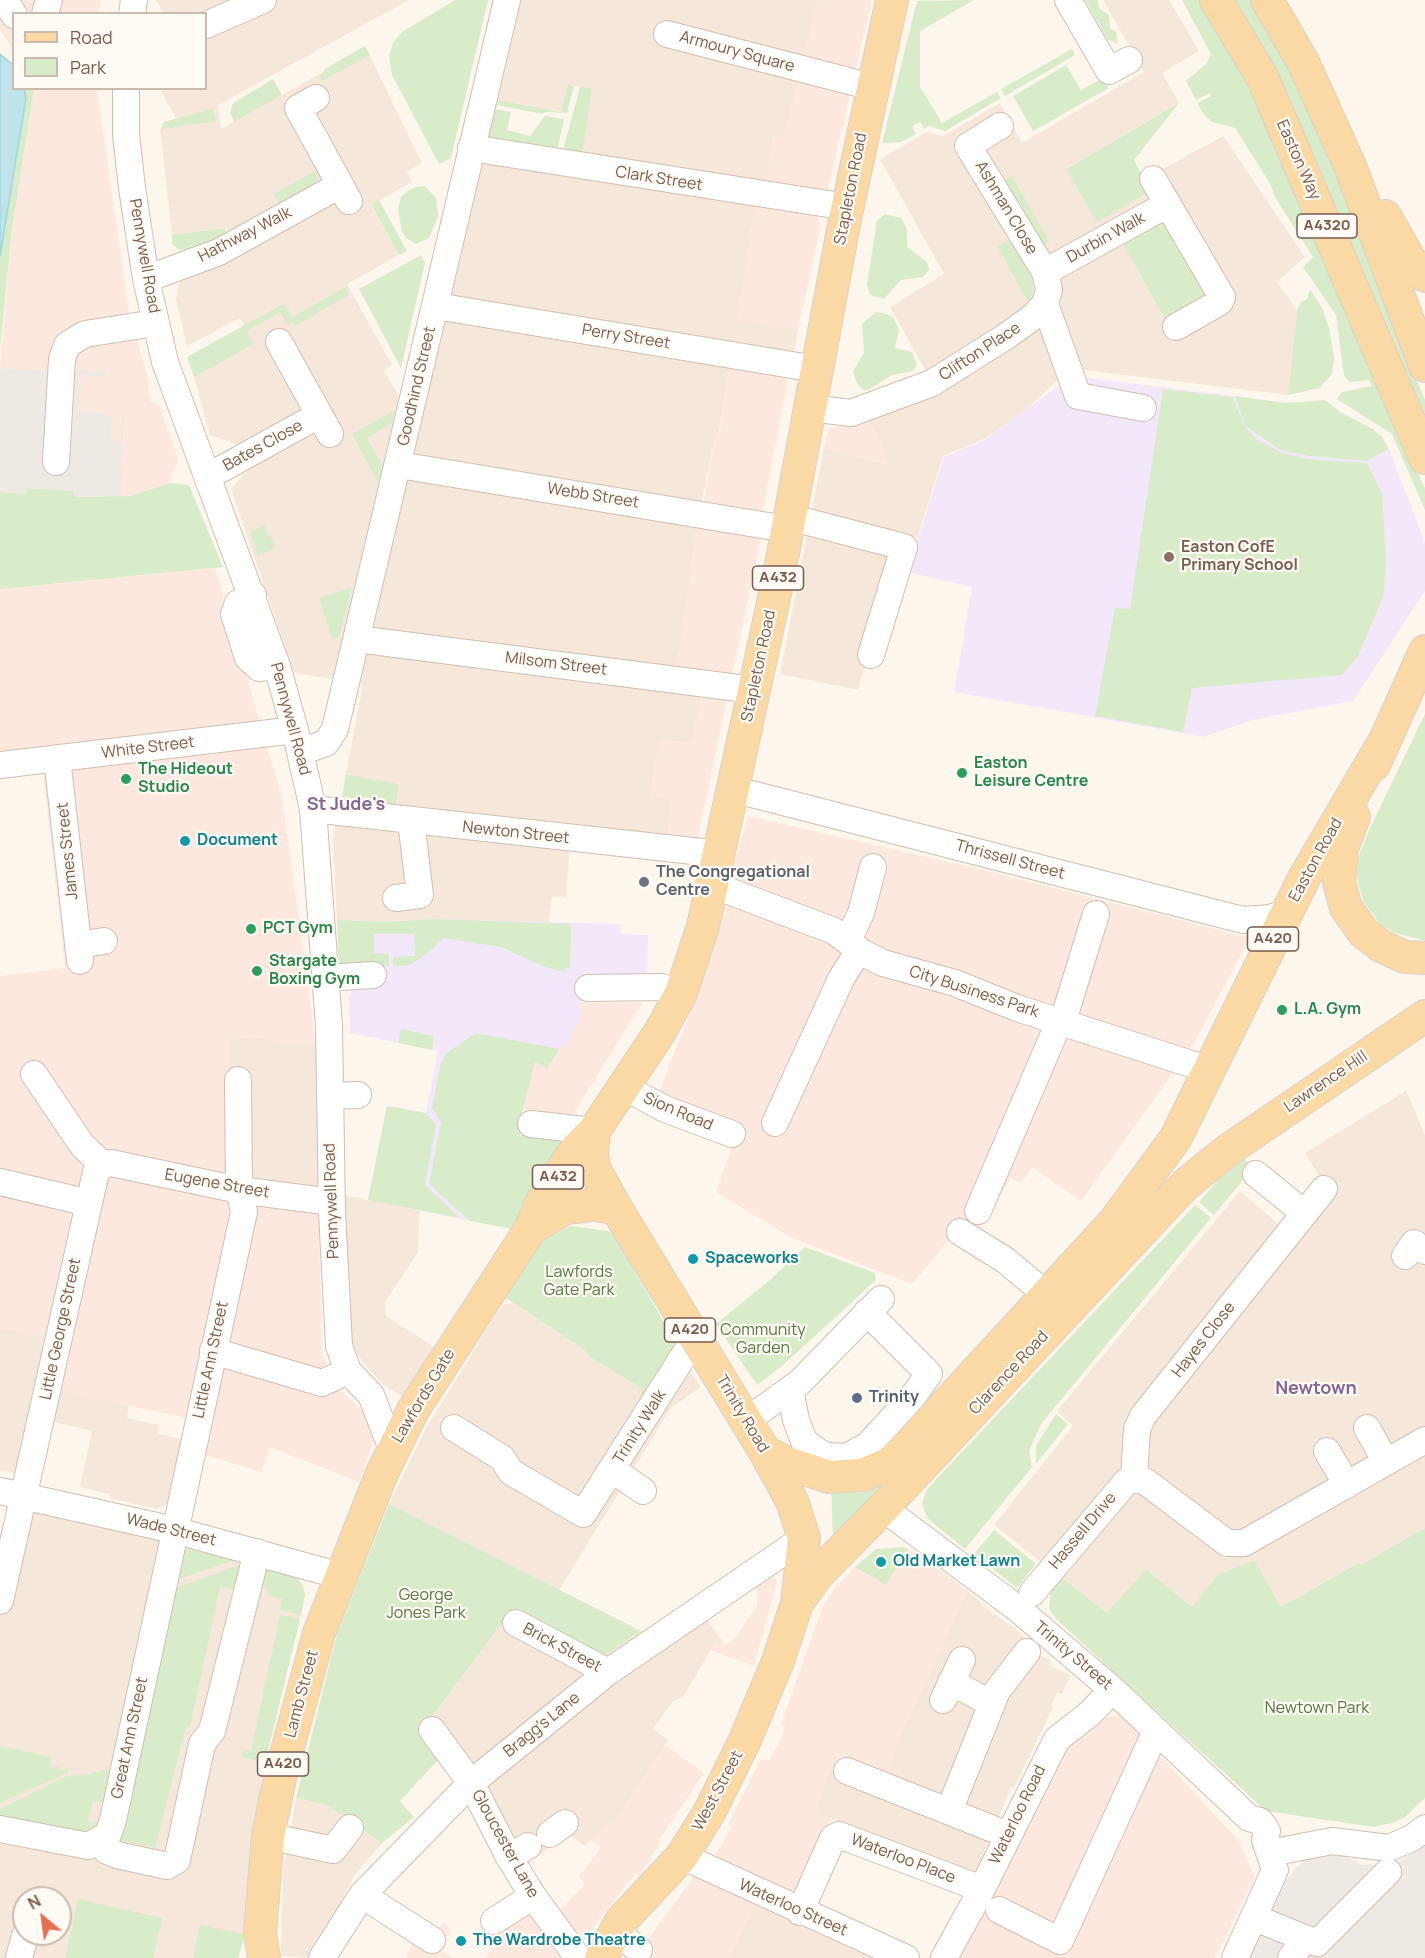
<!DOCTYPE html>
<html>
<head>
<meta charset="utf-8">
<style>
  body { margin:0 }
  #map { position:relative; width:1425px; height:1958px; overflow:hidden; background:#fdf6ec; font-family:Manrope,sans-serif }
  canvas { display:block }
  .legend { position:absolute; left:12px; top:12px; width:195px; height:78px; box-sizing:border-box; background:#fffaf3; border:2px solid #cabbb1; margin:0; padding:8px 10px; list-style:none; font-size:18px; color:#7a5c4d }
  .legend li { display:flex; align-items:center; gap:12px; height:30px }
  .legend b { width:30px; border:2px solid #cabbb1 }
  .north { position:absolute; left:12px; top:1886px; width:60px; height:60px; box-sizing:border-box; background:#fffaf3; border:2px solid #cabbb1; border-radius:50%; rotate:331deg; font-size:16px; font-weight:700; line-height:24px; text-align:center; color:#7a5c4d }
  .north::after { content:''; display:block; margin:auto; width:21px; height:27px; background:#e76f51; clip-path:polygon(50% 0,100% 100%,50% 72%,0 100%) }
</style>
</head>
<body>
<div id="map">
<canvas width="1425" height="1958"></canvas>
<ul class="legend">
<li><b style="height:8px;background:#fbd9a5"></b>Road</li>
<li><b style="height:16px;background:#d8ecc9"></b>Park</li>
</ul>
<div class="north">N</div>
</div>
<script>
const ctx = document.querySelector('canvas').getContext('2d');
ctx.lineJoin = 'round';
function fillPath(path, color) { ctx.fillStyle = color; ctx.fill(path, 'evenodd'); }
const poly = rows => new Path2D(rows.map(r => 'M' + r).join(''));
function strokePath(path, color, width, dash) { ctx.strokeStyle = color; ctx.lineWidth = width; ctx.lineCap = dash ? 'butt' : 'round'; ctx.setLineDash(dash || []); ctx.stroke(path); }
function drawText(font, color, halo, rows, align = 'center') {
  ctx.font = font + ' Manrope,sans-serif'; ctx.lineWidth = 4.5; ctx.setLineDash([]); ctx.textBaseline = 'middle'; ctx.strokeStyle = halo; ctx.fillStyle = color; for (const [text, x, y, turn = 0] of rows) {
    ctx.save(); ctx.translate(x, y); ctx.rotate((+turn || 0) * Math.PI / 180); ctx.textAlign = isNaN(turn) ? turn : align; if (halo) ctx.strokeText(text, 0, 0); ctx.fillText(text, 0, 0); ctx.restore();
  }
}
fillPath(poly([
  [156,0,409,0,218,105,221,129,366,48,422,163,407,172,412,182,371,205,399,255,347,284,392,365,384,370,419,433,477,159,578,175,591,88,568,85,562,112,498,100,521,0,818,0,795,98,783,139,773,137,768,167,791,171,766,182,755,209,737,320,798,329,794,353,733,346,719,432,716,432,697,525,678,665,701,699,692,743,660,740,650,794,671,799,667,840,571,830,566,897,552,896,549,924,434,919,384,922,337,920,333,841,336,821,393,827,399,784,346,774,363,684,294,673,231,489,249,469,242,446,210,435,194,377,253,344,240,318,187,346,176,299,180,279,211,269,227,259,224,228,172,235,160,129,179,124,160,89,206,88,206,14,164,13],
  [1103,0,1169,0,1199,51,1162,73,1179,103,1067,168,1097,222,1159,171,1223,136,1305,257,1277,282,1297,310,1288,395,1084,370,1060,378,1026,410,984,439,943,456,917,538,902,534,858,690,780,674,824,448,889,465,869,419,936,389,890,307,944,274,880,159,927,132,943,136,1000,103,1022,143,1144,72],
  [273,1037,274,1044,316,1043,318,1191,249,1176,229,1077,228,1039],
  [1406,1091,1425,1135,1425,1528,1361,1566,1357,1563,1281,1607,1253,1560,1218,1576,1192,1607,1146,1569,1107,1614,994,1525,1073,1426,1057,1411,1240,1191,1297,1240,1332,1198,1305,1153],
  [343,1195,419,1210,418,1252,385,1302,386,1316,437,1349,405,1398,382,1384,354,1351,348,1328],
  [513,1303,582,1348,591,1358,640,1387,676,1352,701,1387,671,1408,559,1590,389,1504,425,1430,502,1305],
  [0,1328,48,1337,37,1387,129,1405,127,1418,159,1425,158,1434,181,1439,168,1503,157,1509,110,1498,110,1494,80,1487,92,1431,50,1421,40,1479,0,1470],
  [28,1505,265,1568,297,1578,303,1585,305,1594,302,1610,262,1777,245,1934,238,1958,0,1958,0,1568],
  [24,1898,60,1898,60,1934,24,1934],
  [968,1591,991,1612,1017,1630,1036,1653,1052,1661,1050,1666,1071,1675,1062,1694,1057,1692,1051,1706,1053,1707,1014,1788,1011,1787,974,1876,815,1812,834,1759,884,1778,906,1722],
  [510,1612,601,1658,641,1631,668,1645,706,1618,725,1645,715,1643,683,1697,673,1701,653,1729,668,1740,613,1825,607,1823,585,1846,563,1830,546,1851,521,1868,429,1721],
  [296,1798,327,1805,382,1843,354,1876,313,1958,281,1956,283,1871],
  [754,1904,871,1958,730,1958]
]), '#f5e8da');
fillPath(poly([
  [0,0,101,0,99,13,14,14,13,50,0,29],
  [818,0,872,0,828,189,822,193,818,220,821,225,798,329,737,321,755,209,766,182,773,136,783,139],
  [34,89,97,89,129,314,147,374,151,402,159,404,178,459,170,483,130,496,121,496,124,417,121,442,111,442,112,417,104,416,104,413,80,413,81,376,105,377,88,373,87,369,47,368,47,371,0,368,12,229],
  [729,368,785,378,787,383,763,510,761,538,697,841,667,840,671,799,650,795,660,740,692,743,701,699,678,665,697,525,705,495,716,432,720,432],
  [869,419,890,465,824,448,828,430],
  [215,568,282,798,316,1043,273,1044,272,1037,228,1039,229,1077,250,1176,318,1191,322,1352,332,1383,361,1409,369,1424,373,1443,359,1482,270,1447,262,1472,181,1448,188,1418,37,1387,48,1337,0,1328,0,976,65,968,43,772,0,776,0,589],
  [748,816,984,870,1250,938,1193,1045,1081,1201,1032,1167,1021,1183,1011,1178,975,1237,958,1228,912,1284,792,1238,716,1192,739,1128,657,1098,697,993],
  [582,1003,642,1003,567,1124,521,1117,535,1061,562,1043,566,1046,581,1016],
  [909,1549,968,1591,906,1722,884,1778,834,1759,815,1812,832,1818,794,1894,715,1856,732,1827,728,1824,760,1761,761,1759,769,1761,781,1738,785,1726,781,1724,823,1606,836,1586,855,1567,886,1585],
  [770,1577,775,1578,777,1583,754,1666,710,1650,715,1643,725,1645,735,1638,757,1606,758,1592,755,1587],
  [1121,1714,1239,1841,1255,1877,1215,1958,951,1958,1062,1747,1099,1719],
  [665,1745,704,1773,659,1840,661,1842,639,1876,636,1873,582,1942,552,1917,585,1884,579,1877,601,1847,591,1840,607,1823,613,1825],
  [696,1874,754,1904,730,1958,634,1958],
  [383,1888,384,1904,432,1935,443,1923,451,1931,439,1946,442,1951,454,1958,405,1958,418,1934,369,1907],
  [527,1910,559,1958,485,1958,516,1917]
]), '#fde8e0');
fillPath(poly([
  [0,368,47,371,47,368,87,369,88,373,105,370,105,377,81,376,80,412,104,413,104,416,112,416,111,442,121,442,122,417,124,416,121,496,74,497,73,491,27,488,26,494,0,492],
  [1425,1845,1425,1958,1246,1958,1280,1887,1305,1858,1330,1849,1363,1865,1396,1863]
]), '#efe9e4');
fillPath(poly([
  [1087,378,1235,396,1245,426,1280,450,1309,456,1367,461,1389,449,1425,543,1425,591,1353,701,1252,720,1204,737,954,692,972,587,907,572,944,457,984,440,1061,384],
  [434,919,621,924,621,934,648,935,647,978,584,977,581,1016,566,1046,562,1044,547,1069,535,1062,521,1117,520,1135,568,1141,512,1229,368,1200,387,1106,426,1113,438,1051,350,1033,349,997,355,985,337,920,384,922]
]), '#f3e8fa');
fillPath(poly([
  [455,0,488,0,451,158,439,164,392,75,389,56,393,43,402,32],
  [974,0,920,31,920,87,942,123,997,92,1001,98,945,131,929,126,924,129,920,122,912,126,916,134,901,142,882,143,917,1],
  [1085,0,1098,0,1099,8,1109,15,1110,28,1116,32,1118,44,1108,40],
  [1182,0,1208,0,1246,69,1425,489,1425,510,1392,434,1337,399,1342,392,1372,386,1369,380,1350,382,1344,376,1336,315,1303,267,1313,257,1276,199,1269,182,1235,128,1212,122,1205,116,1197,103,1211,96,1210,93,1196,100,1186,81,1207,63,1211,54],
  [1231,0,1258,0,1330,147,1387,308,1425,400,1425,436],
  [365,46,370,55,321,81,319,78,325,69],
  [1072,49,1075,55,1005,96,1001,89],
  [1066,65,1081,90,1103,78,1109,88,1033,131,1013,96],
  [273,79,282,95,234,122,230,112,233,103],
  [568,85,574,86,567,113,546,112,542,114,497,105,498,100,561,112],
  [580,87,592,88,582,155,568,153,564,146],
  [24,89,34,89,12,229,0,349,0,256,22,125],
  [1179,103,1134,160,1151,191,1097,222,1066,169],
  [212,109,217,121,161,129,164,122],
  [496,109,511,112,507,130,530,136,545,116,564,119,557,151,491,141,488,138],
  [318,169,317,180,311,187,280,205,274,194],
  [1012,176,1050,243,1043,243,1037,237,1004,180],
  [425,186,436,198,438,216,429,238,416,244,406,238,402,232,398,209,401,197,408,191,415,187],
  [379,200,407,251,399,255,371,204],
  [885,214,901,218,907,229,907,247,927,262,929,270,923,277,901,280,884,299,870,295,867,284,877,221],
  [1159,223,1167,225,1210,295,1169,326,1120,238],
  [225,228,225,234,192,249,179,250,172,244,172,235],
  [1010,239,1032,280,1032,295,1028,302,997,246],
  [421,255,425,263,401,368,359,289],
  [345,287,349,295,295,326,293,322,288,325,280,312,247,331,254,344,194,377,187,357,281,305,286,306,293,317],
  [1310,289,1323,310,1329,328,1334,358,1332,374,1320,388,1288,395,1297,310,1300,303,1307,299],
  [876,312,887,314,894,318,899,330,895,348,912,352,917,365,913,371,892,375,870,389,864,390,857,384,853,371,864,353,862,324],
  [1163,389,1233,397,1244,426,1258,440,1282,453,1308,459,1367,463,1382,494,1386,560,1384,594,1358,656,1342,675,1192,688,1183,732,1095,716,1115,608,1130,609],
  [1235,396,1286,403,1325,400,1340,412,1373,429,1382,437,1389,449,1367,461,1309,456,1280,450,1245,426],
  [395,410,391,424,367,438,383,466,378,482,352,434],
  [170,483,189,485,223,567,0,589,0,492,26,494,27,488,74,491,74,497,130,496],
  [264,525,275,547,258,556,250,532],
  [352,587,339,637,332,639,319,598],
  [1425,714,1425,941,1393,932,1380,924,1363,901,1356,875,1357,861,1368,832],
  [346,774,399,784,396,806,342,797],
  [434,919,571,924,570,968,566,968,565,972,545,967,501,947,443,938,427,954,408,966,393,966,393,957,415,956,414,934,374,934,374,953,389,954,389,966,339,965,337,920,384,922],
  [401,1029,434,1036,432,1050,398,1043],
  [476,1033,559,1049,547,1069,535,1062,521,1117,520,1135,568,1141,512,1229,470,1221,429,1184,441,1122,432,1108,441,1062,443,1062,445,1054],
  [387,1106,426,1113,436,1125,425,1185,460,1218,368,1200],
  [1244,1159,1253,1168,1214,1215,1199,1202,1217,1181],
  [1195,1205,1211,1218,1041,1424,1029,1451,1032,1467,965,1549,927,1518,922,1503,927,1489],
  [571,1226,608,1231,613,1234,676,1343,677,1348,648,1398,642,1394,640,1387,591,1358,582,1348,506,1298,542,1240],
  [805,1247,875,1273,876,1280,782,1366,757,1385,716,1324,770,1280],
  [1056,1414,1068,1424,1036,1464,1036,1446],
  [882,1473,888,1485,833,1542,831,1482],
  [389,1504,641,1631,601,1658,510,1612,422,1730,440,1758,400,1801,414,1817,382,1843,327,1805,296,1798,337,1634],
  [1425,1528,1425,1798,1405,1817,1392,1823,1373,1827,1266,1811,1056,1619,1049,1608,1051,1591,1062,1578,1107,1613,1146,1569,1192,1607,1218,1575,1254,1560,1281,1607,1358,1563,1361,1565],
  [994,1530,1036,1564,1017,1588,974,1554],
  [903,1547,909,1549,886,1585,855,1567,876,1549],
  [186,1550,233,1556,238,1559,176,1580],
  [246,1563,236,1590,220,1587,190,1727,186,1727,155,1848,116,1839,175,1588],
  [265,1568,292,1575,300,1582,305,1594,301,1615,279,1610,282,1599,268,1596,267,1589,262,1585],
  [280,1615,300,1619,265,1762,242,1757,244,1750,251,1751],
  [0,1746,52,1757,50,1764,52,1768,58,1766,61,1771,67,1768,69,1772,0,1803],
  [106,1769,110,1772,105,1803,93,1801,88,1821,100,1823,98,1828,85,1834,0,1819,0,1809,67,1776,89,1774],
  [78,1899,162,1918,153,1958,65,1958],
  [200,1925,245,1934,238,1958,193,1958]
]), '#d8ecc9');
const water = poly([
  [0,54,13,65,14,88,24,89,26,98,0,256,0,54]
]);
fillPath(water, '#bfe3e8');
strokePath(water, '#a5d3da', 1.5);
const minor = poly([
  [5,0,14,15],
  [1068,0,1109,71,1129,60],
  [45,14,49,0],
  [132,14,134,0],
  [206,25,263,0],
  [667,34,872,87],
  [126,88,126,134,132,188,146,279,165,362,277,666,295,730,313,809,329,1026,332,1212,339,1346,348,1371,371,1395,392,1449],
  [316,98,298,108,349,201],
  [471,148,847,207],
  [1153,179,1222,297,1220,302,1176,327],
  [1045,272,1168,204],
  [146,279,219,252,340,185],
  [1045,304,1078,396,1143,408],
  [436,306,816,369],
  [279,342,330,434],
  [810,408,851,413,932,383,1005,337,1033,317,1045,304,1049,290,1045,272,968,146,1000,126],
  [56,462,62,359,67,345,85,334,155,323],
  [399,465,786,529],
  [207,477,319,415],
  [789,517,904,547,871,655],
  [253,595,238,603,234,614,248,658,259,668,277,666],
  [357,639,754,690],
  [300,752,326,743,335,729,507,0],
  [57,758,80,961],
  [0,765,295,730],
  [732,789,1243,920,1270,918,1287,912],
  [313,809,720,854],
  [713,885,834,931,863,953,883,963,955,983,1017,1008,1210,1070],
  [396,898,420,895,411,821],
  [848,940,861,913,873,867],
  [78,945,104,941],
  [326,978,373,975],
  [588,988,662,987,681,993],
  [1063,1021,1096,914],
  [34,1074,82,1145,103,1165],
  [624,1087,665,1109,732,1134],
  [330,1096,358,1095],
  [775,1123,841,979,859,950],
  [531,1124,594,1131],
  [103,1165,111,1163,239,1190,332,1202],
  [1256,1174,1304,1213],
  [0,1182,89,1203],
  [978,1211,1060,1020],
  [960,1232,1005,1260,1047,1295],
  [1405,1256,1414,1243,1425,1251],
  [213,1351,322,1383,348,1371],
  [790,1390,796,1420,804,1441,814,1449,826,1456,847,1457,868,1445,914,1395,929,1374,867,1312],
  [746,1421,800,1382,881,1299],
  [454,1428,502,1458,511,1472,583,1514,695,1338],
  [1367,1428,1386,1462],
  [1327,1451,1347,1485],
  [613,1470,643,1491],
  [1134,1479,1137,1429,1143,1416,1324,1189],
  [0,1491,174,1530,341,1576],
  [883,1508,1018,1609,1113,1690,1249,1818,1260,1821,1267,1831,1265,1840,1275,1870,1235,1958],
  [1032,1593,1127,1481,1138,1479,1146,1482,1227,1543,1244,1543,1425,1440],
  [0,1601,96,1172,103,1165],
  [516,1623,608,1672],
  [951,1682,992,1704],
  [943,1700,962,1660],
  [432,1730,471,1783,509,1857,533,1896,578,1958],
  [847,1771,1008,1835],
  [949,1811,997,1691,1027,1652],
  [0,1829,88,1846,108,1835,113,1820,244,1212,239,1190,238,1080],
  [550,1834,565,1823],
  [268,1836,333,1850,350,1828],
  [99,1842,107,1851,117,1855,167,1866,177,1860,202,1744,212,1731,257,1552],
  [1270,1853,1332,1841,1389,1848,1412,1838,1425,1828],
  [682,1856,906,1958],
  [509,1857,528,1846],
  [362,1895,432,1940],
  [999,1910,1060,1941,1156,1731],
  [800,1912,833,1838,839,1835,982,1889],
  [1255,1918,1317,1943,1388,1872],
  [494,1921,533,1896],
  [628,1941,639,1950],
  [19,1958,25,1936],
  [322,1958,362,1895,471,1783,608,1672,804,1538],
  [944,1958,982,1889,1057,1739,1088,1715,1113,1690],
  [1291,1958,1305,1938]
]);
const major = poly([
  [1216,0,1263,79,1425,458],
  [1267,0,1303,62,1350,166,1425,366],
  [1385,216,1410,260,1425,276],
  [1374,765,1425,651],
  [1354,817,1342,848,1339,882,1346,908,1364,933,1381,946,1405,957,1425,958],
  [594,1131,592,1155,595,1170,616,1208,765,1452,792,1501,804,1538,797,1603,778,1661,745,1740,710,1811,682,1856,621,1921,601,1958],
  [531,1228,566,1208,592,1205,616,1208],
  [765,1452,787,1463,829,1477,863,1475,888,1464,901,1453,1114,1222,1175,1139,1304,878,1382,745],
  [798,1602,817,1575,883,1508,1185,1185,1228,1150,1425,1016],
  [264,1958,260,1933,268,1836,281,1773,319,1633,382,1473,413,1410,531,1228,540,1205,559,1174,577,1148,594,1131,660,1032,681,993,703,926,779,575,844,224,892,0]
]);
strokePath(minor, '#d1beb0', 28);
strokePath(major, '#dad1cd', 34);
strokePath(minor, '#fff', 26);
strokePath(major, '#fbd9a5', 32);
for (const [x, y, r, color] of [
  [1169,557,6,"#8d6e63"],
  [962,773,6,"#2e9e5b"],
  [126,779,6,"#2e9e5b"],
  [185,841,6,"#0f9aa8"],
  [644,882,6,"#6b7280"],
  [251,929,6,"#2e9e5b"],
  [257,971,6,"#2e9e5b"],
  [1282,1010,6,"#2e9e5b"],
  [693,1259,6,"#0f9aa8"],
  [857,1398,6,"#5c6f8a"],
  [881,1562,6,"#0f9aa8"],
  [461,1941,6,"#0f9aa8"]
]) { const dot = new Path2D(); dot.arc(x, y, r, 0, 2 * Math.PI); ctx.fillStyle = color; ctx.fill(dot); strokePath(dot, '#fffaf3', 2); }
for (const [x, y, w] of [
  [1327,226,60],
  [778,578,51],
  [1273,939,51],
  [558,1177,51],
  [690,1330,51],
  [283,1764,51]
]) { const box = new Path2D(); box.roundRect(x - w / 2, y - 12, w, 24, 4.5); ctx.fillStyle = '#fffaf3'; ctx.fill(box); strokePath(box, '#7a5c4d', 1.5); }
drawText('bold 15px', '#7a5c4d', null, [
  ["A4320",1327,226],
  ["A432",778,578],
  ["A420",1273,939],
  ["A432",558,1177],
  ["A420",690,1330],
  ["A420",283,1764]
]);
drawText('16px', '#7a5c4d', '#fffaf3', [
  ["Armoury Square",737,52,15],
  ["Easton Way",1298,160,66],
  ["Clark Street",659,179,9],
  ["Stapleton Road",851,189,-79],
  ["Ashman Close",1006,208,59],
  ["Hathway Walk",245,235,-27],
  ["Durbin Walk",1106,238,-29],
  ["Pennywell Road",144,256,80],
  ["Perry Street",626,337,9],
  ["Clifton Place",980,352,-33],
  ["Goodhind Street",417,386,-77],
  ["Bates Close",263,446,-29],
  ["Webb Street",593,496,9],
  ["Milsom Street",556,664,7],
  ["Stapleton Road",759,666,-78],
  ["Pennywell Road",290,719,75],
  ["White Street",148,748,-7],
  ["Newton Street",516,833,6],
  ["James Street",68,851,-96],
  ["Thrissell Street",1010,860,15],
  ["Easton Road",1316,860,-61],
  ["City Business Park",974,992,18],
  ["Lawrence Hill",1326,1082,-34],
  ["Sion Road",678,1112,23],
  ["Eugene Street",217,1184,10],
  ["Pennywell Road",332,1201,-92],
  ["Little George Street",61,1329,-78],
  ["Hayes Close",1204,1340,-52],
  ["Little Ann Street",211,1360,-78],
  ["Clarence Road",1009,1373,-47],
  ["Lawfords Gate",424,1396,-59],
  ["Trinity Road",742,1414,59],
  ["Trinity Walk",640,1427,-58],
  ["Wade Street",171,1530,14],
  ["Hassell Drive",1083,1531,-50],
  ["Brick Street",562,1648,28],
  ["Trinity Street",1073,1656,40],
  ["Lamb Street",302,1694,-75],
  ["Bragg's Lane",542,1725,-39],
  ["Great Ann Street",130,1738,-78],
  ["West Street",718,1791,-62],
  ["Waterloo Road",1018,1815,-64],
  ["Gloucester Lane",505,1844,61],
  ["Waterloo Place",903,1859,21],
  ["Waterloo Street",793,1908,24]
]);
drawText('bold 16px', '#785e54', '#fffaf3', [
  ["Easton CofE",1181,548],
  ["Primary School",1181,566]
], 'left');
drawText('bold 16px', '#27864d', '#fffaf3', [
  ["Easton",974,764],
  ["Leisure Centre",974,782],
  ["The Hideout",138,770],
  ["Studio",138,788],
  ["PCT Gym",263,929],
  ["Stargate",269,962],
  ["Boxing Gym",269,980],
  ["L.A. Gym",1294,1010]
], 'left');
drawText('bold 16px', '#0d838f', '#fffaf3', [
  ["Document",197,841],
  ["Spaceworks",705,1259],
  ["Old Market Lawn",893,1562],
  ["The Wardrobe Theatre",473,1941]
], 'left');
drawText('bold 16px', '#5b616d', '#fffaf3', [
  ["The Congregational",656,873],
  ["Centre",656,891]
], 'left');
drawText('16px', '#537a41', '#fffaf3', [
  ["Lawfords",579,1273],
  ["Gate Park",579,1291],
  ["Community",763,1331],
  ["Garden",763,1349],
  ["George",426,1596],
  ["Jones Park",426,1614],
  ["Newtown Park",1317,1709]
]);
drawText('bold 16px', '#4e5e75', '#fffaf3', [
  ["Trinity",869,1398]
], 'left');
drawText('bold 18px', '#846695', '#fffaf3', [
  ["St Jude's",346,805],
  ["Newtown",1316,1389]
]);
</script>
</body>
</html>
